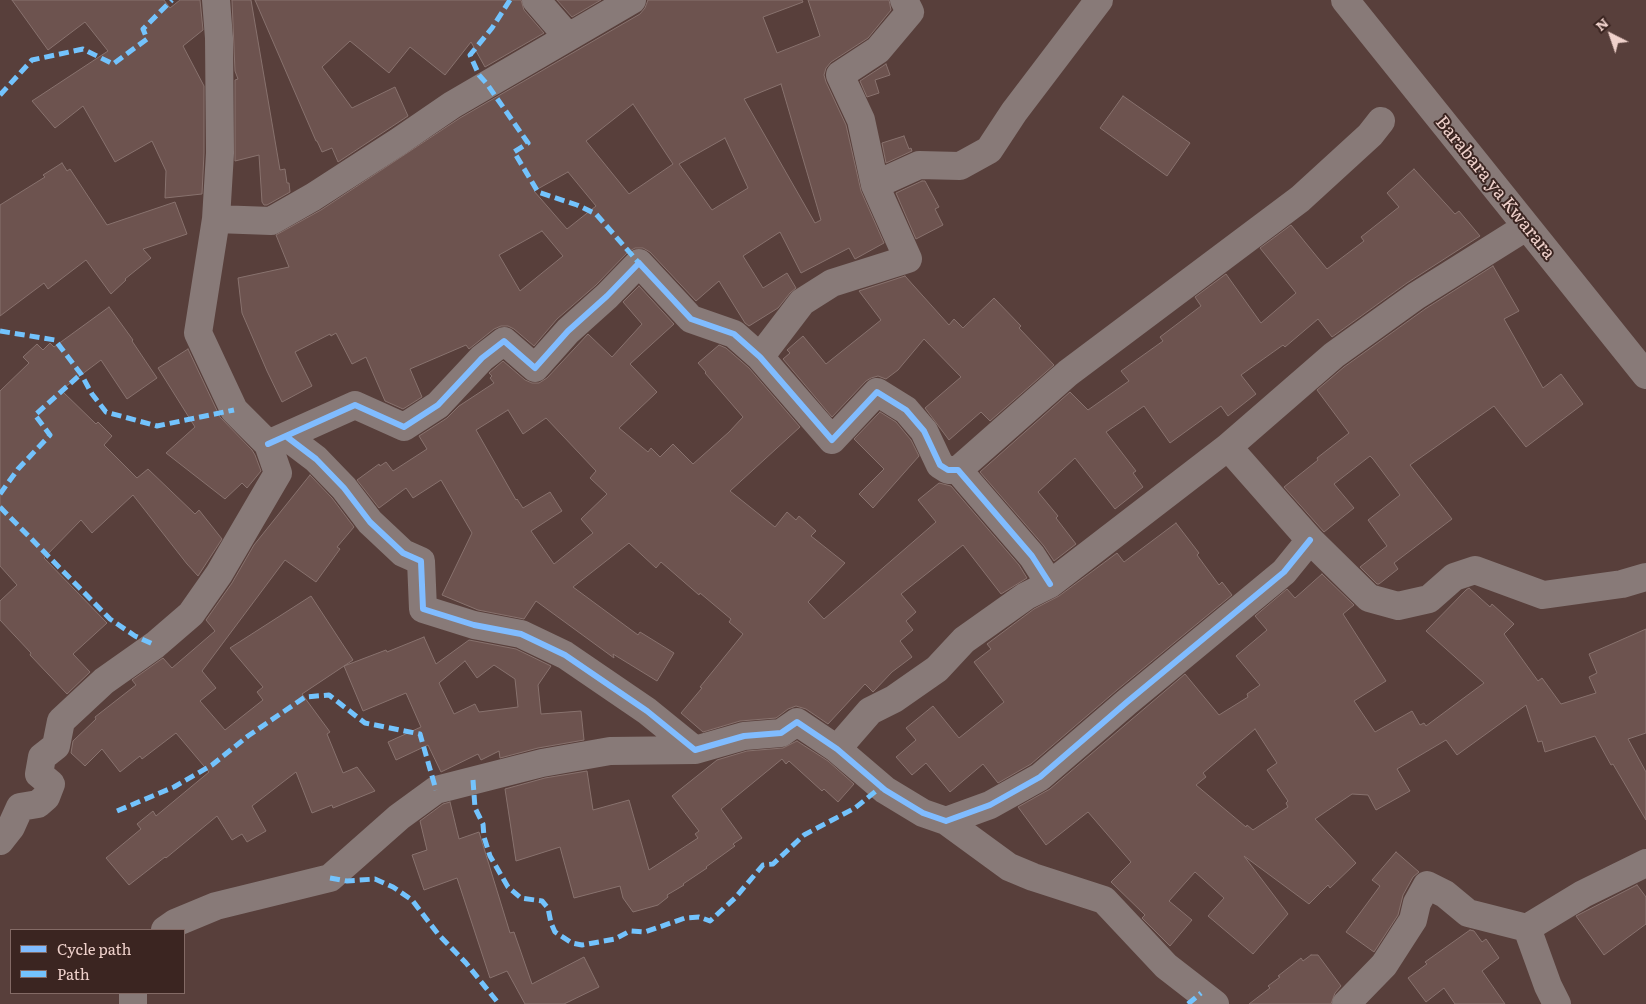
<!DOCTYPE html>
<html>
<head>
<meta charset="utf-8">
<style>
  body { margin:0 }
  #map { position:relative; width:1646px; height:1004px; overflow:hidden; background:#583f3b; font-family:Literata,serif }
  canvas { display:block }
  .legend { position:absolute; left:10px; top:929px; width:175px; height:65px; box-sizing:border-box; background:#3b2521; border:1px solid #836a65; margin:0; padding:6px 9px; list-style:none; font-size:15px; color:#efd1cb }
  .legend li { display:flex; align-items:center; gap:10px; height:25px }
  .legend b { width:25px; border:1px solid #836a65 }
  .north { position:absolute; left:1586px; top:10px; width:50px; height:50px; -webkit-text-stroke:4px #3b2521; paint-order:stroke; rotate:319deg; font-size:14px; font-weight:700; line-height:20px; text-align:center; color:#efd1cb }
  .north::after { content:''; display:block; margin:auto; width:18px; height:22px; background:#efd1cb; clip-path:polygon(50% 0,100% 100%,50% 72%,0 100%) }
</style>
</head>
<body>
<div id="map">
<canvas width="1646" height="1004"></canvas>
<ul class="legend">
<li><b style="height:6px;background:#80bcff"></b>Cycle path</li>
<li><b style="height:6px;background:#73c3fd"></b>Path</li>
</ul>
<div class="north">N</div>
</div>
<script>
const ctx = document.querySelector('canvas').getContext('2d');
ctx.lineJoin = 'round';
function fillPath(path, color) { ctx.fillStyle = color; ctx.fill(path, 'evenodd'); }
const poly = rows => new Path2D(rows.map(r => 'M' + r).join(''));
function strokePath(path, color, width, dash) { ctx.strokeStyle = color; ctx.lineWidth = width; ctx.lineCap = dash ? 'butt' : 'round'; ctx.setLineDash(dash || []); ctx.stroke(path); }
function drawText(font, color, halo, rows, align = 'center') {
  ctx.font = font + ' Literata,serif'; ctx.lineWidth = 4; ctx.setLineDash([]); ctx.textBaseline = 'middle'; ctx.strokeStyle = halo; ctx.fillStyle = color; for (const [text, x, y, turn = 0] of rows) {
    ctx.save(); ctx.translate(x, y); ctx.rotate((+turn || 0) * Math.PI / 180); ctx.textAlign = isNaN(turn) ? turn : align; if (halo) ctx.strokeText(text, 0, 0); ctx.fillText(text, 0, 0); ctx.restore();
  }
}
const building = poly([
  [12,0,164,0,170,8,180,0,200,0,203,30,183,46,204,86,204,153,202,194,165,198,166,171,152,141,115,162,83,106,55,128,32,101,108,51,85,22,48,50,12,0],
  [232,0,251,0,280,170,285,169,287,183,289,183,290,192,267,205,264,205,262,202,259,155,235,161,235,80,238,79,235,71,232,0],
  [255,0,521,0,524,10,544,33,485,67,471,42,445,75,410,47,389,73,350,41,322,67,352,108,395,87,408,116,338,162,332,148,322,152,317,141,316,141,255,0],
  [557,0,601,0,572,17,557,0],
  [648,0,802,0,803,2,763,17,777,53,820,36,808,0,889,0,891,10,868,38,831,62,826,68,824,75,826,82,846,125,861,191,884,243,855,259,849,248,801,273,780,232,743,256,763,288,787,273,796,288,790,293,778,308,749,326,745,323,719,281,696,301,650,252,643,248,635,248,628,252,596,285,557,319,534,346,514,329,508,326,501,326,494,329,469,349,466,345,410,369,422,397,403,409,385,401,366,357,352,364,336,333,331,336,330,334,295,352,312,386,282,402,267,371,242,313,238,278,289,267,276,235,321,210,460,118,640,14,645,8,648,0],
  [781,84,821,220,815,223,744,99,781,84],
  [633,104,673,164,629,194,586,141,633,104],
  [725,138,748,188,712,210,679,164,725,138],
  [568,172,596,206,567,229,534,191,568,172],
  [542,231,563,256,520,291,499,255,542,231],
  [886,64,890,75,875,80,879,93,867,97,860,81,886,64],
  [1123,96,1190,143,1167,176,1100,128,1123,96],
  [904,136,909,149,911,148,912,151,886,163,882,143,904,136],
  [62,163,67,171,70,169,107,225,175,202,187,234,143,249,151,258,125,279,126,280,111,294,86,260,48,289,44,283,0,316,0,205,45,177,43,175,62,163],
  [1414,169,1455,214,1459,211,1480,236,1407,283,1332,337,1318,319,1285,347,1283,345,1241,375,1256,394,1228,416,1221,406,1170,443,1144,406,1106,432,1136,471,1133,473,1143,487,1115,509,1075,458,1038,492,1058,516,1056,518,1076,544,1054,561,1044,546,980,472,1070,392,1088,410,1129,381,1121,371,1163,341,1160,337,1201,306,1195,297,1226,274,1261,323,1296,293,1260,248,1291,225,1327,269,1364,241,1361,237,1399,207,1387,193,1414,169],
  [922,181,925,181,939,207,935,209,943,225,916,239,896,193,922,181],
  [1493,266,1519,311,1504,319,1543,388,1561,374,1583,404,1526,447,1494,406,1410,465,1452,519,1394,563,1398,569,1379,584,1377,584,1360,567,1387,546,1368,520,1400,495,1373,459,1370,456,1334,484,1354,508,1324,532,1284,487,1318,460,1317,458,1349,433,1317,390,1344,367,1425,309,1493,266],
  [905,276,949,325,954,319,963,328,994,298,1021,326,1019,328,1054,365,990,421,981,412,949,440,925,408,961,377,924,339,898,370,886,379,878,376,871,378,866,381,832,417,783,359,790,353,787,350,803,336,826,364,881,320,859,291,905,276],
  [639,286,674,324,630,364,657,392,619,428,648,452,651,448,660,457,673,444,693,464,729,432,743,417,705,373,706,372,698,363,719,345,726,348,749,368,800,427,730,491,775,527,787,512,796,520,799,516,816,531,811,536,845,563,808,602,824,619,936,522,918,500,939,483,951,486,1019,565,1027,578,1001,594,963,545,901,594,916,612,906,621,913,630,900,641,912,657,892,672,873,692,865,684,828,724,806,709,796,706,788,709,776,718,740,721,703,732,681,713,702,688,700,687,743,634,729,622,731,619,700,593,699,595,661,562,656,568,629,543,573,587,638,635,640,632,674,653,657,681,613,654,614,658,536,601,524,619,478,610,442,595,472,533,441,480,413,498,406,488,379,508,357,480,379,464,380,466,386,462,393,471,427,449,419,436,447,418,459,406,494,383,490,378,492,376,489,373,503,361,525,380,532,383,539,383,547,378,588,334,612,357,642,324,623,302,639,286],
  [508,410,523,434,546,418,596,471,590,478,607,494,581,519,593,533,554,564,531,531,562,511,550,492,523,508,517,499,516,500,476,430,508,410],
  [109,307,133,340,132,341,157,378,127,399,101,360,61,390,96,424,98,422,112,436,104,445,137,478,148,469,195,514,199,510,222,539,198,576,187,564,133,495,92,533,81,520,44,558,107,623,73,654,90,672,67,694,30,655,31,653,0,620,0,601,17,585,0,566,0,391,29,363,23,357,37,344,43,350,50,343,54,347,109,307],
  [188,349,220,417,252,450,255,455,261,471,247,488,242,483,225,499,166,453,195,427,158,368,188,349],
  [880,412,896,422,911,440,919,456,873,508,859,494,884,469,854,439,880,412],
  [310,475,332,498,354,527,337,547,340,549,316,582,285,560,202,671,216,688,200,701,225,730,263,700,257,692,263,687,230,648,311,596,353,660,302,694,330,732,327,734,343,773,357,767,375,791,333,808,332,805,312,813,296,772,252,806,266,831,247,842,242,834,232,840,217,816,166,858,165,857,129,885,106,858,141,829,137,824,153,811,156,816,209,772,176,733,142,759,140,756,120,772,102,749,85,766,71,753,73,741,96,719,95,717,136,685,132,680,163,658,172,668,215,631,206,620,232,583,254,545,310,475],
  [1176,523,1199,553,1197,555,1219,585,1222,582,1232,595,1117,690,1031,764,998,783,983,764,950,792,926,763,912,775,896,757,916,740,906,728,933,706,959,738,1004,702,974,662,991,649,987,644,1034,609,1059,596,1117,553,1124,562,1176,523],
  [1322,574,1354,605,1343,614,1386,681,1354,701,1375,732,1412,711,1420,725,1424,723,1426,726,1484,683,1426,631,1466,590,1469,588,1490,607,1492,604,1514,624,1504,634,1538,681,1542,678,1561,704,1596,693,1589,677,1597,673,1589,654,1646,629,1646,733,1628,739,1646,772,1646,820,1613,764,1611,765,1595,736,1545,752,1542,741,1538,742,1526,705,1457,755,1446,740,1397,769,1410,791,1392,801,1376,810,1368,795,1352,794,1315,819,1356,863,1330,888,1328,885,1309,904,1244,856,1288,914,1253,954,1208,916,1224,898,1195,872,1169,901,1192,920,1170,946,1142,918,1145,915,1111,882,1131,862,1088,812,1046,845,1018,807,1050,789,1185,674,1219,715,1248,697,1247,694,1260,685,1236,656,1267,630,1255,616,1287,589,1295,598,1322,574],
  [1255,729,1277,763,1267,770,1288,801,1286,803,1288,807,1253,830,1247,825,1246,827,1196,785,1206,777,1203,773,1255,729],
  [424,637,436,664,469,640,516,649,551,666,538,685,541,714,581,711,584,740,538,748,500,758,499,751,481,760,478,754,441,772,428,745,396,760,388,742,421,727,406,693,363,711,344,666,386,650,387,652,424,637],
  [465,661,477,678,494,665,515,679,518,707,479,712,475,704,454,714,439,683,465,661],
  [797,741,828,761,854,784,838,802,824,789,822,791,789,761,786,764,782,759,721,809,742,838,733,844,735,846,706,867,707,868,683,884,684,885,667,895,668,897,658,905,633,912,623,898,620,886,574,898,560,847,516,861,505,789,545,778,587,771,593,810,629,800,649,870,698,838,695,834,699,831,672,796,717,760,747,751,783,748,797,741],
  [450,802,459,839,479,832,510,933,514,932,532,984,584,957,599,987,564,1004,525,1004,507,971,490,978,457,878,424,890,412,855,427,850,420,821,443,804,450,802],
  [1396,852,1419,872,1413,877,1403,895,1398,915,1374,952,1346,932,1380,886,1372,880,1396,852],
  [1637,885,1646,897,1646,924,1604,955,1576,916,1637,885],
  [1470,930,1474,931,1482,942,1486,939,1499,958,1482,971,1505,1004,1455,1004,1444,988,1426,1002,1408,978,1427,964,1425,962,1470,930],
  [1311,955,1318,955,1341,986,1335,993,1331,1004,1249,1004,1270,988,1268,986,1280,977,1278,976,1301,958,1303,961,1311,955]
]);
fillPath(building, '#6d534f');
strokePath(building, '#88726e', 1);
strokePath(poly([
  [536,0,568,37],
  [1345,0,1646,375],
  [875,185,919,165,960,166,989,150,1014,112,1099,0],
  [216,219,271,221,313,197,398,142,452,105,632,0],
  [760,357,802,302,832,283,908,259,875,185,861,120,840,75,878,50,910,12,904,0],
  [287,437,316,459,344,488,370,522,403,553,421,561,423,609,474,625,521,634,565,655,647,711,695,750,744,736,781,733,797,722,837,749,885,790,923,813,946,821,990,805,1040,777,1127,702,1284,572,1310,540],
  [268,444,355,405,404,427,438,405,482,358,504,341,535,368,568,331,607,296,639,263,691,319,734,334,760,357,832,440,877,392,906,410,924,431,940,465,948,470,958,470,1032,556,1050,584],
  [1228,447,1310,540,1369,598,1398,606,1429,599,1454,577,1475,570,1543,595,1622,584,1646,577],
  [958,470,1068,373,1300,199,1370,135,1381,121],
  [837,749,870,711,894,699,937,669,964,640,1026,596,1050,584,1228,447,1334,355,1416,296,1526,227],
  [946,821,1009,867,1033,877,1104,900,1166,966,1215,1004],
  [0,841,11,827,20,807,38,804,46,797,51,784,39,774,42,757,56,746,61,721,104,681,155,645,191,614,219,574,278,473,268,444,234,410,198,333,216,219,220,153,219,38,216,0],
  [1527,928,1548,986,1557,1004],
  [165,930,175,923,216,906,330,878,399,817,436,790,542,763,610,751,695,750],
  [133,993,133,1004],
  [1346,1004,1384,965,1413,920,1417,903,1427,885,1445,894,1468,913,1527,928,1583,894,1646,863]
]), '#887a78', 28);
strokePath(poly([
  [510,0,492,28,470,55,479,75,487,84,528,143,514,152,538,192,577,205,596,214,639,263],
  [0,95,32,60,83,49,113,64,147,39,143,29,172,0],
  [0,331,55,340,81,374,92,394,106,412,157,426,234,410],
  [0,494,18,469,50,435,35,415,81,374],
  [0,507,110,619,135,636,155,645],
  [473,780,475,808,483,824,484,837,490,856,508,887,521,898,542,901,548,908,551,923,555,932,572,943,582,945,615,939,630,931,645,932,685,918,699,917,710,921,735,898,763,865,773,864,804,835,855,808,881,787],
  [117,811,174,787,212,765,248,736,305,697,329,695,365,723,420,734,436,790],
  [330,878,347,881,375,879,393,887,412,900,438,934,466,963,499,1004],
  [1188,1004,1201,993]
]), '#73c3fd', 5, [10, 5]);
strokePath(poly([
  [287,437,316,459,344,488,370,522,403,553,421,561,423,609,474,625,521,634,565,655,647,711,695,750,744,736,781,733,797,722,837,749,885,790,923,813,946,821,990,805,1040,777,1127,702,1284,572,1310,540],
  [268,444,355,405,404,427,438,405,482,358,504,341,535,368,568,331,607,296,639,263,691,319,734,334,760,357,832,440,877,392,906,410,924,431,940,465,948,470,958,470,1032,556,1050,584]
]), '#80bcff', 6);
drawText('18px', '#efd1cb', '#3b2521', [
  ["Barabara ya Kwarara",1495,188,51]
]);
</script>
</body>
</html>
